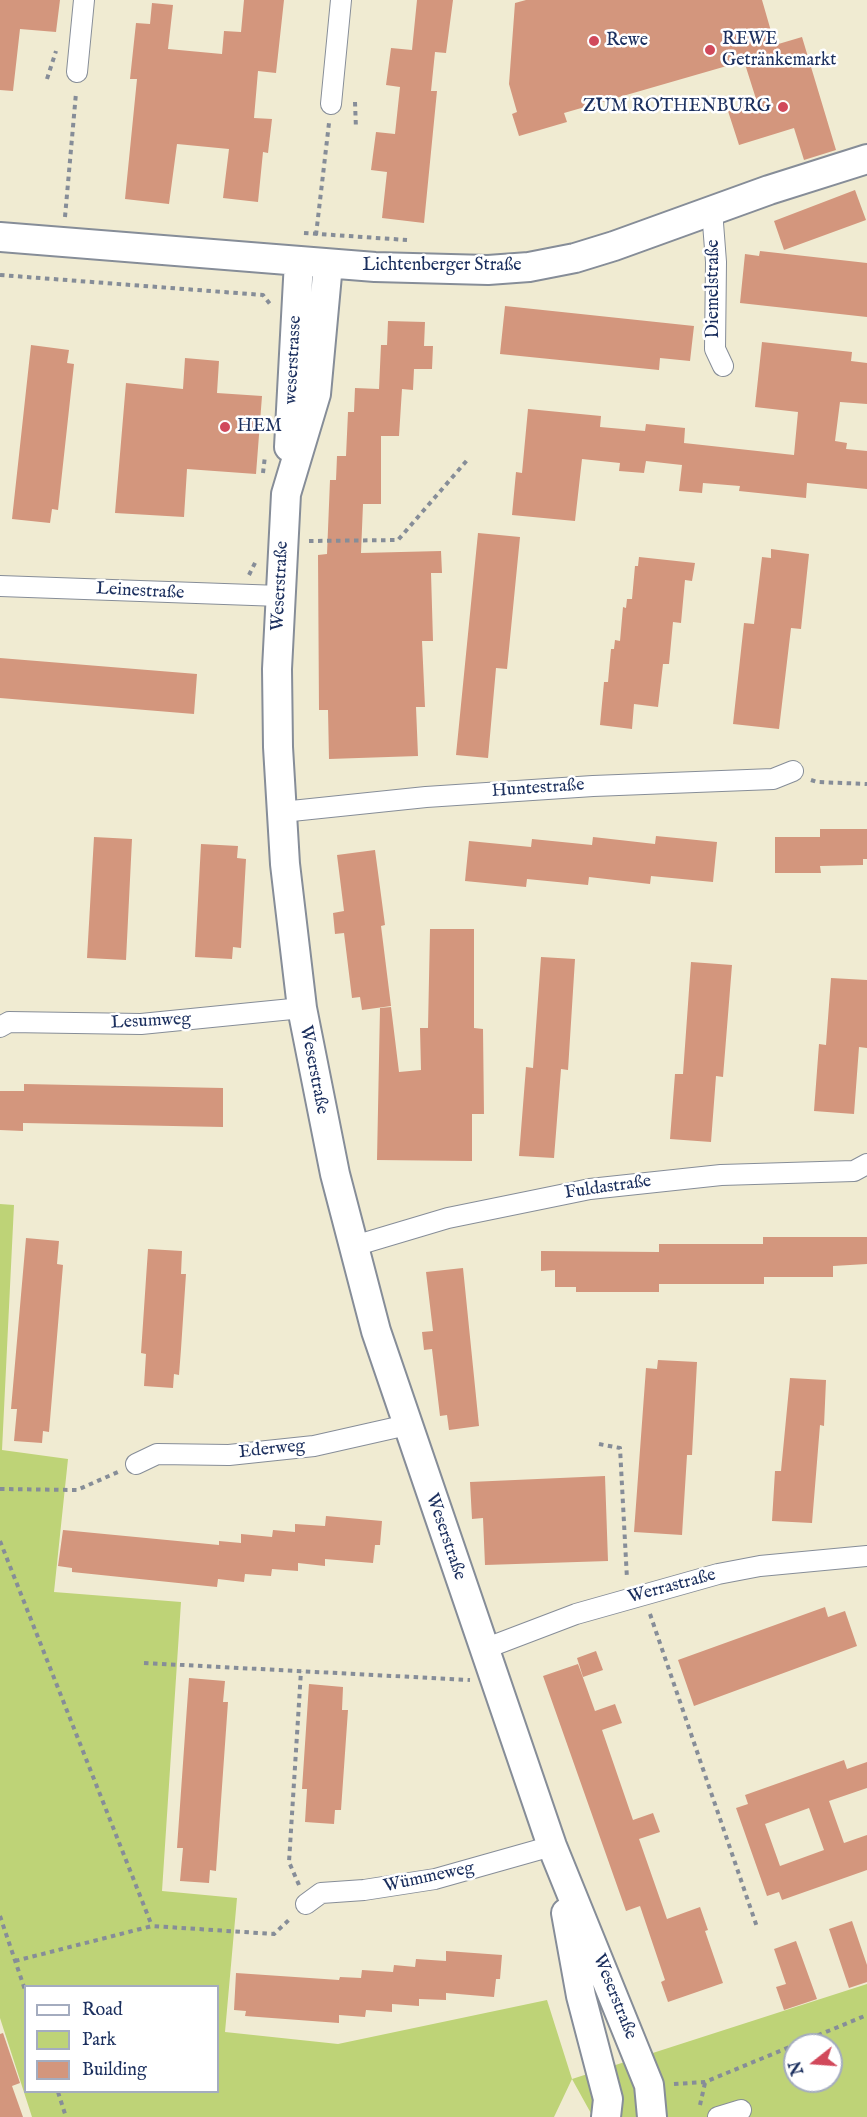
<!DOCTYPE html>
<html>
<head>
<meta charset="utf-8">
<style>
  body { margin:0 }
  #map { position:relative; width:867px; height:2117px; overflow:hidden; background:#f0ebd2; font-family:"IM FELL English",serif }
  canvas { display:block }
  .legend { position:absolute; left:24px; top:1985px; width:195px; height:108px; box-sizing:border-box; background:#fff; border:2px solid #a4acbf; margin:0; padding:8px 10px; list-style:none; font-size:18px; color:#1b2f5e }
  .legend li { display:flex; align-items:center; gap:12px; height:30px }
  .legend b { width:30px; border:2px solid #a4acbf }
  .north { position:absolute; left:783px; top:2033px; width:60px; height:60px; box-sizing:border-box; background:#fff; border:2px solid #a4acbf; border-radius:50%; rotate:253deg; font-size:16px; font-weight:700; line-height:24px; text-align:center; color:#1b2f5e }
  .north::after { content:''; display:block; margin:auto; width:21px; height:27px; background:#d1495b; clip-path:polygon(50% 0,100% 100%,50% 72%,0 100%) }
</style>
</head>
<body>
<div id="map">
<canvas width="867" height="2117"></canvas>
<ul class="legend">
<li><b style="height:8px;background:#fff"></b>Road</li>
<li><b style="height:16px;background:#bed377"></b>Park</li>
<li><b style="height:16px;background:#d3967d"></b>Building</li>
</ul>
<div class="north">N</div>
</div>
<script>
const ctx = document.querySelector('canvas').getContext('2d');
ctx.lineJoin = 'round';
function fillPath(path, color) { ctx.fillStyle = color; ctx.fill(path, 'evenodd'); }
const poly = rows => new Path2D(rows.map(r => 'M' + r).join(''));
function strokePath(path, color, width, dash) { ctx.strokeStyle = color; ctx.lineWidth = width; ctx.lineCap = dash ? 'butt' : 'round'; ctx.setLineDash(dash || []); ctx.stroke(path); }
function drawText(font, color, halo, rows, align = 'center') {
  ctx.font = font + ' "IM FELL English",serif'; ctx.lineWidth = 5; ctx.setLineDash([]); ctx.textBaseline = 'middle'; ctx.strokeStyle = halo; ctx.fillStyle = color; for (const [text, x, y, turn = 0] of rows) {
    ctx.save(); ctx.translate(x, y); ctx.rotate((+turn || 0) * Math.PI / 180); ctx.textAlign = isNaN(turn) ? turn : align; if (halo) ctx.strokeText(text, 0, 0); ctx.fillText(text, 0, 0); ctx.restore();
  }
}
fillPath(poly([
  [0,1204,14,1205,2,1450,68,1459,54,1592,181,1602,162,1891,237,1898,225,2032,338,2044,547,2000,572,2079,867,1984,867,2117,593,2117,572,2079,554,2117,32,2117,0,2018],
  [26,1986,218,1986,218,2092,26,2092],
  [795,2045,831,2045,831,2081,795,2081]
]), '#bed377');
fillPath(poly([
  [0,0,60,0,56,32,20,29,13,91,0,90],
  [244,0,284,0,276,73,258,71,254,118,272,119,268,153,263,152,258,202,223,198,229,149,177,144,169,204,125,199,137,79,130,79,136,23,150,24,152,3,173,5,168,49,222,54,224,31,241,32],
  [417,0,453,0,446,53,435,52,431,91,437,91,424,223,382,218,387,172,371,170,376,132,395,134,400,87,386,85,391,48,412,50],
  [526,0,762,0,775,45,802,37,836,150,804,160,794,128,739,145,728,111,757,102,744,61,564,113,567,122,519,136,512,114,517,112,509,84,515,3],
  [855,190,866,220,784,250,774,221],
  [760,251,867,263,867,317,740,303,745,254,759,256],
  [505,306,694,326,690,361,660,358,659,370,500,354],
  [388,321,425,322,424,346,433,346,432,369,414,369,413,390,402,389,399,436,381,436,381,504,363,504,361,553,441,551,442,573,431,573,433,641,422,641,425,707,416,707,418,756,329,759,328,710,319,710,318,555,327,554,330,480,336,480,337,456,346,456,348,412,354,412,355,388,379,389,381,345,387,345],
  [762,342,852,352,851,361,867,363,867,404,840,402,835,441,847,443,846,449,867,451,867,489,807,483,806,498,739,491,740,486,703,483,702,493,679,491,682,465,646,461,644,473,619,471,620,463,582,459,575,521,512,515,516,472,522,473,528,409,601,416,600,427,645,431,646,424,685,428,684,443,794,455,798,412,755,407],
  [31,345,69,350,67,363,74,364,58,510,52,509,50,523,12,519],
  [185,358,219,361,217,393,262,396,256,474,187,469,184,517,115,513,126,383,183,389],
  [478,533,520,537,507,669,496,668,488,758,456,755],
  [771,549,809,554,801,629,791,628,779,729,733,724,744,623,754,624,762,557,771,558],
  [639,557,695,563,692,581,685,580,681,623,673,622,669,664,663,664,658,707,634,704,632,729,600,725,604,682,608,682,611,649,614,649,615,640,620,641,623,607,626,608,627,599,632,599,635,566,638,566],
  [0,658,197,674,194,714,0,698],
  [820,829,867,829,867,859,863,859,863,865,820,866,821,873,775,873,775,837,820,837],
  [656,836,717,842,713,882,651,876,650,884,589,877,588,885,527,879,526,887,465,881,469,841,531,847,532,839,592,845,593,837,655,844],
  [94,837,132,839,126,960,87,958],
  [201,844,238,846,237,858,246,859,241,948,233,947,232,959,195,957],
  [375,850,385,925,381,926,391,1006,362,1010,360,997,352,998,344,933,335,934,333,913,344,911,337,855],
  [430,929,474,929,474,1028,483,1029,484,1114,472,1114,472,1161,377,1160,380,1008,391,1007,399,1072,421,1070,420,1028,428,1028],
  [541,957,575,959,568,1070,561,1069,554,1158,519,1156,526,1067,533,1068],
  [691,962,732,965,723,1077,716,1076,711,1142,670,1139,675,1074,683,1074],
  [831,978,867,980,867,1048,859,1047,854,1114,814,1111,819,1044,826,1045],
  [24,1084,223,1088,223,1127,23,1123,23,1131,0,1130,0,1091,24,1091],
  [763,1237,867,1237,867,1264,833,1266,833,1277,764,1277,764,1284,659,1284,659,1292,576,1292,576,1287,555,1287,555,1270,541,1271,541,1251,659,1252,659,1244,763,1244],
  [26,1238,59,1241,57,1264,63,1265,49,1432,43,1431,42,1443,14,1441,17,1409,11,1409],
  [148,1249,182,1251,181,1274,186,1274,181,1349,179,1375,174,1374,173,1388,144,1386,146,1354,141,1353],
  [463,1268,479,1426,449,1430,447,1415,440,1416,432,1349,424,1350,422,1332,433,1331,426,1272],
  [658,1360,697,1362,692,1455,687,1455,682,1535,634,1532,646,1368,657,1369],
  [790,1378,826,1380,824,1426,820,1425,812,1523,772,1521,775,1471,781,1471],
  [605,1476,608,1561,485,1565,483,1518,472,1519,470,1482],
  [326,1516,382,1521,380,1545,375,1545,373,1563,325,1559,325,1566,298,1563,298,1571,272,1569,271,1576,245,1574,244,1582,218,1579,217,1587,72,1572,72,1568,58,1566,63,1530,219,1545,219,1541,241,1543,241,1534,272,1537,273,1530,295,1532,295,1524,325,1526],
  [825,1607,828,1617,845,1611,857,1646,694,1706,678,1660],
  [596,1651,603,1670,583,1677,577,1658],
  [578,1664,595,1711,615,1704,622,1723,602,1730,633,1820,653,1813,660,1832,639,1839,667,1919,700,1907,708,1930,705,1931,723,1983,668,2002,661,1982,665,1980,640,1906,626,1911,543,1676],
  [189,1678,225,1681,223,1702,228,1702,216,1871,210,1870,209,1883,180,1881,183,1848,177,1848],
  [309,1684,343,1687,342,1710,348,1710,341,1810,335,1810,334,1824,305,1822,307,1789,302,1789],
  [844,1760,847,1769,867,1762,867,1788,829,1801,844,1843,867,1835,867,1870,782,1900,779,1892,767,1896,736,1808,748,1804,745,1795],
  [809,1808,824,1850,780,1866,765,1824],
  [852,1921,867,1965,867,1982,849,1988,829,1929],
  [796,1941,817,1999,784,2010,776,1987,786,1984,774,1949],
  [446,1951,502,1955,500,1979,496,1979,494,1997,446,1993,446,2000,419,1999,419,2006,392,2004,392,2012,366,2010,365,2017,339,2015,339,2023,245,2016,246,2011,234,2010,236,1973,339,1980,340,1977,361,1978,362,1970,393,1972,394,1965,415,1967,416,1959,446,1961],
  [3,2033,20,2083,12,2086,23,2117,0,2117,0,2034]
]), '#d3967d');
const street = poly([
  [77,72,84,0],
  [331,104,341,0],
  [712,210,716,262,715,349,723,366],
  [0,586,280,596],
  [282,812,426,797,593,786,773,779,793,771],
  [0,1027,9,1022,141,1024,302,1008],
  [354,1246,448,1218,590,1189,721,1175,854,1171,867,1164],
  [136,1464,157,1454,229,1455,314,1446,407,1425],
  [484,1649,576,1614,718,1574,760,1566,867,1556],
  [306,1904,321,1893,364,1890,435,1879,552,1846],
  [718,2117,741,2110]
]);
const secondary = poly([
  [0,237,375,267,488,270,529,267,575,258,614,246,769,190,867,159],
  [328,264,316,394,286,494,277,669,278,747,285,864,302,1008,335,1174,376,1331,552,1846,649,2085,652,2117],
  [289,447,299,261],
  [566,1913,581,1996,608,2099,606,2117]
]);
strokePath(street, '#868d98', 22);
strokePath(secondary, '#868d98', 32);
strokePath(poly([
  [47,79,56,51],
  [355,102,356,129],
  [65,217,76,93],
  [304,233,407,240],
  [316,235,329,123],
  [0,275,263,295,270,304],
  [263,473,265,456],
  [309,541,398,540,469,458],
  [249,575,256,561],
  [811,780,817,782,867,784],
  [599,1444,620,1448,627,1579],
  [0,1489,77,1490,118,1472],
  [0,1541,152,1926],
  [650,1614,757,1927],
  [144,1663,470,1680],
  [299,1885,289,1862,301,1671],
  [0,1916,26,1993],
  [15,1961,152,1926,274,1934,291,1918],
  [674,2084,705,2082,867,2015],
  [58,2092,66,2117],
  [700,2105,705,2083]
]), '#868d98', 4, [4.5, 4.5]);
strokePath(street, '#fff', 20);
strokePath(secondary, '#fff', 28);
for (const [x, y, r, color] of [
  [594,41,6,"#d1495b"],
  [710,50,6,"#d1495b"],
  [783,107,6,"#d1495b"],
  [225,427,6,"#d1495b"]
]) { const dot = new Path2D(); dot.arc(x, y, r, 0, 2 * Math.PI); ctx.fillStyle = color; ctx.fill(dot); strokePath(dot, '#fff', 2); }
drawText('18px', '#1b2f5e', '#fff', [
  ["REWE",722,40],
  ["Getränkemarkt",722,61],
  ["Rewe",606,41],
  ["ZUM ROTHENBURG",771,107,"right"],
  ["HEM",237,427]
], 'left');
drawText('18px', '#1b2f5e', '#fff', [
  ["Lichtenberger Straße",442,266],
  ["Diemelstraße",714,289,-90],
  ["weserstrasse",294,360,-87],
  ["Weserstraße",281,586,-87],
  ["Leinestraße",140,592,3],
  ["Huntestraße",538,789,-4],
  ["Lesumweg",151,1022,-3],
  ["Weserstraße",313,1070,79],
  ["Fuldastraße",608,1188,-8],
  ["Ederweg",272,1450,-6],
  ["Weserstraße",445,1537,71],
  ["Werrastraße",672,1587,-15],
  ["Wümmeweg",429,1878,-12],
  ["Weserstraße",614,1997,68]
]);
</script>
</body>
</html>
